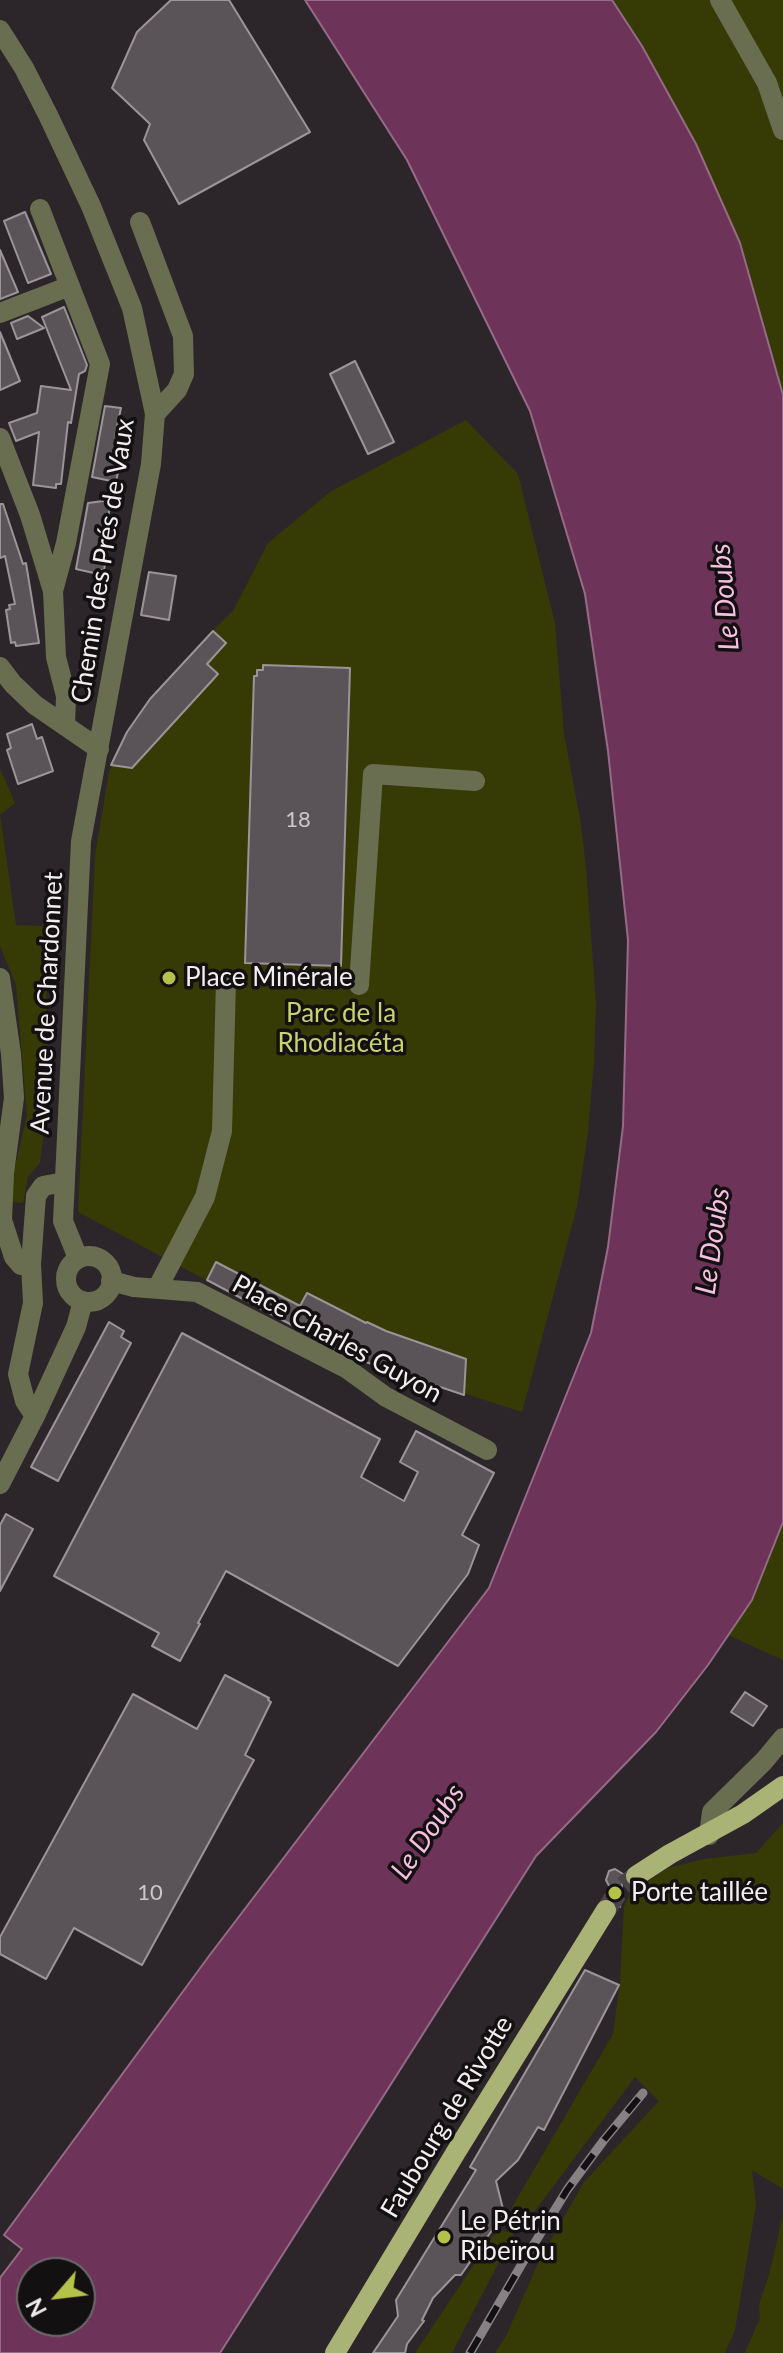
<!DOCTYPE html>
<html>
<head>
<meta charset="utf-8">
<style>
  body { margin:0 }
  #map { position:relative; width:783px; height:2353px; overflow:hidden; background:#2c262a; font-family:Lato,sans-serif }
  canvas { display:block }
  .north { position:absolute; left:16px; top:2257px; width:80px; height:80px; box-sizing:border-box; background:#131012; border:2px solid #6c696b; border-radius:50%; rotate:242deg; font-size:22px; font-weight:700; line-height:32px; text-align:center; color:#f2eef0 }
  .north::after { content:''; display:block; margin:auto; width:28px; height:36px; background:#b4c24a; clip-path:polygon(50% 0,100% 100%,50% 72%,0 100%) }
</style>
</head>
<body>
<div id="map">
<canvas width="783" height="2353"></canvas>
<div class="north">N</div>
</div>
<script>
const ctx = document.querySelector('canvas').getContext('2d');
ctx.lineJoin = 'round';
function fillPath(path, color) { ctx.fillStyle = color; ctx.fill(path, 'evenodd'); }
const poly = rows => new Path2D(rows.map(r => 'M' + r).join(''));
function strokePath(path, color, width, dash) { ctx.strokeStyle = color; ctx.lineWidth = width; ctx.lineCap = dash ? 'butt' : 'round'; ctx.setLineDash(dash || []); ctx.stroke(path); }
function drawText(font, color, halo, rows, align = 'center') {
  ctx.font = font + ' Lato,sans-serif'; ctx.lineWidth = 7; ctx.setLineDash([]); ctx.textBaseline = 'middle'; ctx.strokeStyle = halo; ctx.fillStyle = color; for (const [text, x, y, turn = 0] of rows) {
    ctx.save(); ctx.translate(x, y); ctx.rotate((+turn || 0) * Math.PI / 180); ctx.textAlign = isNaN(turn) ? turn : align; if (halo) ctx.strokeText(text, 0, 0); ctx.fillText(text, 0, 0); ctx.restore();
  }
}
fillPath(poly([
  [604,0,783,0,783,410],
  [466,420,518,474,555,623,564,734,581,824,586,868,596,1003,594,1063,588,1132,577,1207,522,1412,351,1357,78,1212,95,856,109,772,127,732,150,699,199,644,233,611,268,543,330,492],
  [0,769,15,803,0,815,16,925,46,926,47,1104,40,1163,28,1177,23,1203,11,1202,12,1180,27,1115,16,985,0,946],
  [783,1522,783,1660,728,1635,753,1600],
  [783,1823,783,2189,752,2170,756,2205,735,2330,725,2353,495,2353,506,2336,539,2261,584,2182,659,2101,635,2077,534,2212,511,2209,613,2034,620,1982,624,1907,630,1893,668,1868,704,1859,756,1853],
  [783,2215,783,2353,745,2353,760,2318,759,2305,769,2275],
  [497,2230,514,2233,452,2353,415,2353]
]), '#363b06');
const water = poly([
  [305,0,612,0,642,46,696,144,740,243,783,395,783,1522,752,1600,708,1665,656,1732,536,1856,220,2353,0,2353,0,2278,22,2249,4,2235,209,1956,489,1588,591,1333,608,1247,623,1126,628,940,608,751,585,594,530,411,407,160,305,0],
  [32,2273,80,2273,80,2321,32,2321,32,2273]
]);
fillPath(water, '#6d3359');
strokePath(water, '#956b86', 2);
const building = poly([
  [171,0,229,0,310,132,179,204,144,140,150,124,112,88,137,32,171,0],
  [25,212,51,274,28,283,4,221,25,212],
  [0,250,18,292,0,299,0,250],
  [64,307,87,365,85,371,79,374,71,423,68,422,61,484,56,484,56,488,33,485,39,432,16,441,9,423,37,413,41,386,71,390,42,317,64,307],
  [28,316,44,328,17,339,11,323,28,316],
  [0,332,20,381,0,390,0,332],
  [355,361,394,442,368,454,330,374,355,361],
  [105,406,121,408,115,436,125,438,116,482,92,477,105,406],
  [111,500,105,537,110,538,104,570,99,570,98,574,76,569,88,503,111,500],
  [0,504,3,504,23,564,26,563,39,643,16,646,15,642,11,643,6,610,10,609,9,605,15,604,5,556,0,558,0,504],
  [149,572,176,576,169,620,141,615,149,572],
  [213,631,226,643,207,664,218,674,132,768,111,765,127,732,150,699,213,631],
  [263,665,350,668,341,966,245,963,254,676,257,676,257,670,263,670,263,665],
  [32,724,37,739,42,737,53,771,18,784,7,750,11,748,7,734,32,724],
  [216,1262,300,1306,307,1293,366,1323,367,1322,386,1331,466,1359,464,1395,354,1358,207,1280,216,1262],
  [109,1322,124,1331,121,1337,131,1343,58,1481,31,1467,109,1322],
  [182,1333,380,1439,361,1477,404,1501,418,1472,400,1462,416,1431,494,1473,462,1535,479,1545,468,1574,398,1666,226,1571,198,1623,200,1624,180,1661,152,1646,159,1633,54,1576,182,1333],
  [6,1514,33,1529,0,1591,0,1525,6,1514],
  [225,1675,269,1698,268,1700,271,1702,245,1755,254,1760,142,1965,74,1928,46,1979,0,1954,0,1937,133,1694,197,1729,225,1675],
  [745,1692,767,1706,753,1726,731,1712,745,1692],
  [615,1869,623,1874,620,1907,606,1880,609,1871,615,1869],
  [585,1970,619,1985,544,2130,538,2127,518,2160,496,2181,504,2213,461,2275,455,2275,433,2298,422,2320,424,2321,407,2344,405,2353,373,2353,398,2316,396,2300,476,2170,470,2167,585,1970]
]);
fillPath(building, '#5a5357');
strokePath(building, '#9b9498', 2);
strokePath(poly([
  [606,1910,620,1889,636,1876]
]), '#4a4448', 20, [20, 10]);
strokePath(poly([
  [720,0,767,83,783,130],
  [0,30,24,68,48,115,91,206,132,308,155,414,151,464,81,841,63,1221,78,1258],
  [40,209,100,364,66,543,53,591],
  [140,222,183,336,184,374,177,390,155,414],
  [0,313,70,286],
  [0,438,30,515,53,591,56,657,66,696,65,726],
  [0,667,13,684,35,705,99,749],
  [0,978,11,1054,14,1098,4,1173,2,1220,14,1257,21,1265,31,1264],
  [359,985,373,774,475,781],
  '66 1279a23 23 0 1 1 46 0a23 23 0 1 1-46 0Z',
  [111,1281,134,1287,197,1292,346,1368,386,1397,487,1450],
  [157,1289,205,1197,222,1131,226,982],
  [35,1416,25,1401,18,1374,33,1303,31,1264,36,1196,43,1186,64,1182],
  [0,1484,35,1416,76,1327,83,1301],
  [709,1835,712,1812,764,1761,783,1738]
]), '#696e51', 20);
strokePath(poly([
  [636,1876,670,1854,743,1814,783,1786],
  [335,2353,456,2152,606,1910]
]), '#aab376', 20);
const rail = poly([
  [470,2353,523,2262,567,2190,604,2140,643,2093]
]);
strokePath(rail, '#868184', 9);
strokePath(rail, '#131012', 6, [18]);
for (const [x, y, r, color] of [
  [169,978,8,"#b4c24a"],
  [615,1893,8,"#b4c24a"],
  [444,2237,8,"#b4c24a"]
]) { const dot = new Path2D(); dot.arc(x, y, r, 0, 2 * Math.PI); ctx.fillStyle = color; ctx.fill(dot); strokePath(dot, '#131012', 3); }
drawText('22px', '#ccc7ca', null, [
  ["18",298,820],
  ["10",150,1893]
]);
drawText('26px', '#f2eef0', '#131012', [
  ["Chemin des Prés de Vaux",103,561,-81],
  ["Avenue de Chardonnet",47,1003,-87],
  ["Place Charles Guyon",337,1339,29],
  ["Faubourg de Rivotte",447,2117,-59]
]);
drawText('26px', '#f2eef0', '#131012', [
  ["Place Minérale",185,978],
  ["Porte taillée",631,1893],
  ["Le Pétrin",460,2222],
  ["Ribeïrou",460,2252]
], 'left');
drawText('26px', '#c6d36e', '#131012', [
  ["Parc de la",341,1014],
  ["Rhodiacéta",341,1044]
]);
drawText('italic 28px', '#f6bfe0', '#131012', [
  ["Le Doubs",725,597,-95],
  ["Le Doubs",713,1241,-82],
  ["Le Doubs",428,1832,-56]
]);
</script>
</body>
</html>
